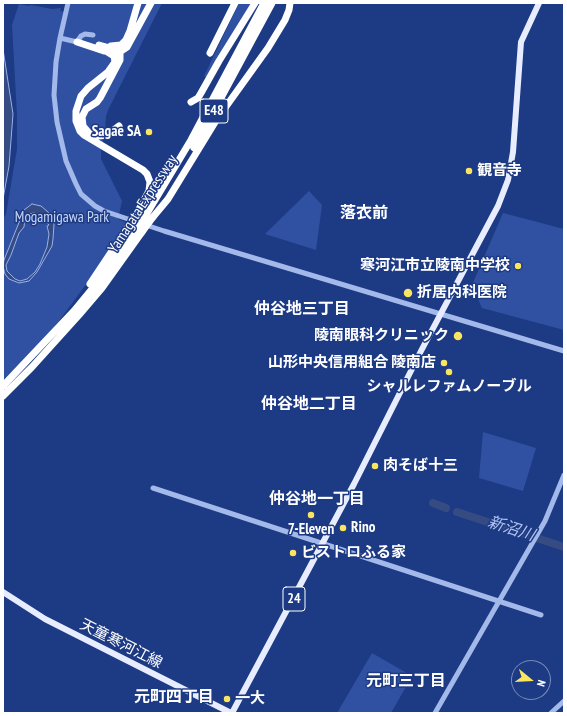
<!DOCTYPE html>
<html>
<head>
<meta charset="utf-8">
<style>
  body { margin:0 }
  #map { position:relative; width:567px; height:716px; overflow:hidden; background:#1d3a84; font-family:"PT Sans Narrow",sans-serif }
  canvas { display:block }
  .frame { position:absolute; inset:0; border:4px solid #fff; pointer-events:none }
  .north { position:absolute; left:511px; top:660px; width:40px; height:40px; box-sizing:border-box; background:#1d3a84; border:1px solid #7789b5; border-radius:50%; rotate:108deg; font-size:11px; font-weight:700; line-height:16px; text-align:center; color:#fff }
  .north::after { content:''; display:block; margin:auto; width:14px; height:18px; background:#fae561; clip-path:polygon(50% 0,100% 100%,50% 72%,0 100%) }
</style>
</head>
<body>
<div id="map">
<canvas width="567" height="716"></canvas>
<div class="frame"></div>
<div class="north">N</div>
</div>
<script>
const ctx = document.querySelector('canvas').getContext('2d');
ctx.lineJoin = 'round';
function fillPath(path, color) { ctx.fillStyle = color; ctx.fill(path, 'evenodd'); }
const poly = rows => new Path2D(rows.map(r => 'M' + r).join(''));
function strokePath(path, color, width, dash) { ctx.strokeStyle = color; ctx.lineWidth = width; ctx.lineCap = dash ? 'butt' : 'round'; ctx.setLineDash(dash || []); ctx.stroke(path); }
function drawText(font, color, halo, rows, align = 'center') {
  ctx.font = font + ' "PT Sans Narrow","Noto Sans JP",sans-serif'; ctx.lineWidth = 3; ctx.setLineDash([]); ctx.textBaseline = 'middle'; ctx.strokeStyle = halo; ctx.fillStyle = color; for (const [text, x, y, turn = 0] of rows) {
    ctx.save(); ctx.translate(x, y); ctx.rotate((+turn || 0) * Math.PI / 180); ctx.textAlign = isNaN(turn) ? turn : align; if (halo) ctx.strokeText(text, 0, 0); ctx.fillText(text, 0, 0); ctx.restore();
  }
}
fillPath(poly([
  [70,3,162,3,108,110,106,116,105,132,101,151,101,159,122,201,118,219,127,223,101,264,59,321,40,344,3,380,3,219,6,214,17,149,17,115,12,25,19,4,29,6,31,5,52,9,61,8,60,11,68,12],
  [239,3,251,3,206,77,204,76,208,68],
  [309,191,322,205,316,250,265,234],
  [503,213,564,229,564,330,482,308,472,285],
  [483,432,536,448,523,491,479,478],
  [372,653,412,676,391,713,337,713]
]), '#3051a2');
const water = poly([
  [3,49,13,114,9,166,3,199,3,49],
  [32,204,41,206,48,212,54,224,53,239,52,246,37,272,29,281,19,283,9,279,5,274,3,266,4,260,24,210,32,204],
  [34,213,41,215,49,225,47,226,49,234,47,247,40,264,35,272,27,279,20,281,15,279,7,271,6,265,11,255,19,233,24,227,25,218,29,214,34,213]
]);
fillPath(water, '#354b82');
strokePath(water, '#97b1ec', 1);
strokePath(poly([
  [433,503,446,508],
  [457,512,564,547]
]), '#354b82', 8);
strokePath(poly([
  [68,3,60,38,56,62,54,95,57,122,66,161,76,184,81,194,95,206,104,211,164,231,564,351],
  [60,38,77,42,81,36,85,34,93,35],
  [153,488,541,615],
  [435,713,545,521,564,475],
  [551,713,564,701]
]), '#a3b9ea', 5);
strokePath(poly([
  [3,592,45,619,231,713],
  [232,713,354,484,421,351,498,206,508,180,513,152,521,42,539,3]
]), '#e7edfe', 6);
strokePath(poly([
  [77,42,104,51],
  [99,45,117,50,120,54,120,60,100,98,97,102,86,109,82,117,83,126,89,133,98,136,107,135,119,126],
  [111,46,121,45,126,40,130,31,138,3],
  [106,51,114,56,115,62,108,72,88,88,81,96,76,111,76,121,80,131,84,135,143,170,147,174,150,182,149,191,137,213],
  [116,52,121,51,127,47,151,3],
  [210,53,235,3],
  [191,102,198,98,201,93,219,61,255,3],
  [194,148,272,3],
  [146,215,191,140,264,3],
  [153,217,168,199,217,119,268,48,285,20,289,10,290,3],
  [90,284,128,227],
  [3,386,74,311,97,283,136,230],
  [3,396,32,367,79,315,102,288,142,232]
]), '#fff', 7);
strokePath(poly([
  [128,227,137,213],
  [136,230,146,215],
  [142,232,153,217]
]), '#fff', 7);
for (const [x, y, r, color] of [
  [149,132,4,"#fae561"],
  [469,171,4,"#fae561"],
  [518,266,4,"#fae561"],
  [408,293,5,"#fae561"],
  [458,336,5,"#fae561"],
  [444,363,4,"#fae561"],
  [449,372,4,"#fae561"],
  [375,466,4,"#fae561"],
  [311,515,4,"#fae561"],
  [343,528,4,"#fae561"],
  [293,553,4,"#fae561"],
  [227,699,4,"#fae561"]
]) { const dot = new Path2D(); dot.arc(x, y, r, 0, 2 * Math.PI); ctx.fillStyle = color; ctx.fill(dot); strokePath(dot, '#1d3a84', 1.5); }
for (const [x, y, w] of [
  [214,111,28],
  [294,599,22]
]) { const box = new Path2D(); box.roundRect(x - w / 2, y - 12, w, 24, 3); ctx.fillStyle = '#1d3a84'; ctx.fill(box); strokePath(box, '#fff', 1); }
drawText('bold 14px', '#fff', null, [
  ["E48",214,111],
  ["24",294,599]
]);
drawText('bold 15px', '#fff', '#1d3a84', [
  ["Sagae SA",141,132,"right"],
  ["観音寺",477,171],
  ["寒河江市立陵南中学校",510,266,"right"],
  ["折居内科医院",417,293],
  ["陵南眼科クリニック",449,336,"right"],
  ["山形中央信用組合 陵南店",436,363,"right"],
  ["シャルレファムノーブル",449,387,"center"],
  ["肉そば十三",383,466],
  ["Rino",351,528],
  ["7-Eleven",311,530,"center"],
  ["ビストロふる家",301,553],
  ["一大",235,699]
], 'left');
drawText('15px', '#fff', '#1d3a84', [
  ["Yamagata Expressway",143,204,-57],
  ["天童寒河江線",121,644,27]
]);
drawText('15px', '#c8d6f8', '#1d3a84', [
  ["Mogamigawa Park",62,218]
]);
drawText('bold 16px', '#fff', '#1d3a84', [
  ["落衣前",364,213],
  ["仲谷地三丁目",302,309],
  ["仲谷地二丁目",309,404],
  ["仲谷地一丁目",317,499],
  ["元町三丁目",406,681],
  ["元町四丁目",174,697]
]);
drawText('italic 16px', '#afc3f2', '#1d3a84', [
  ["新沼川",511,529,18]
]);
</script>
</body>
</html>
